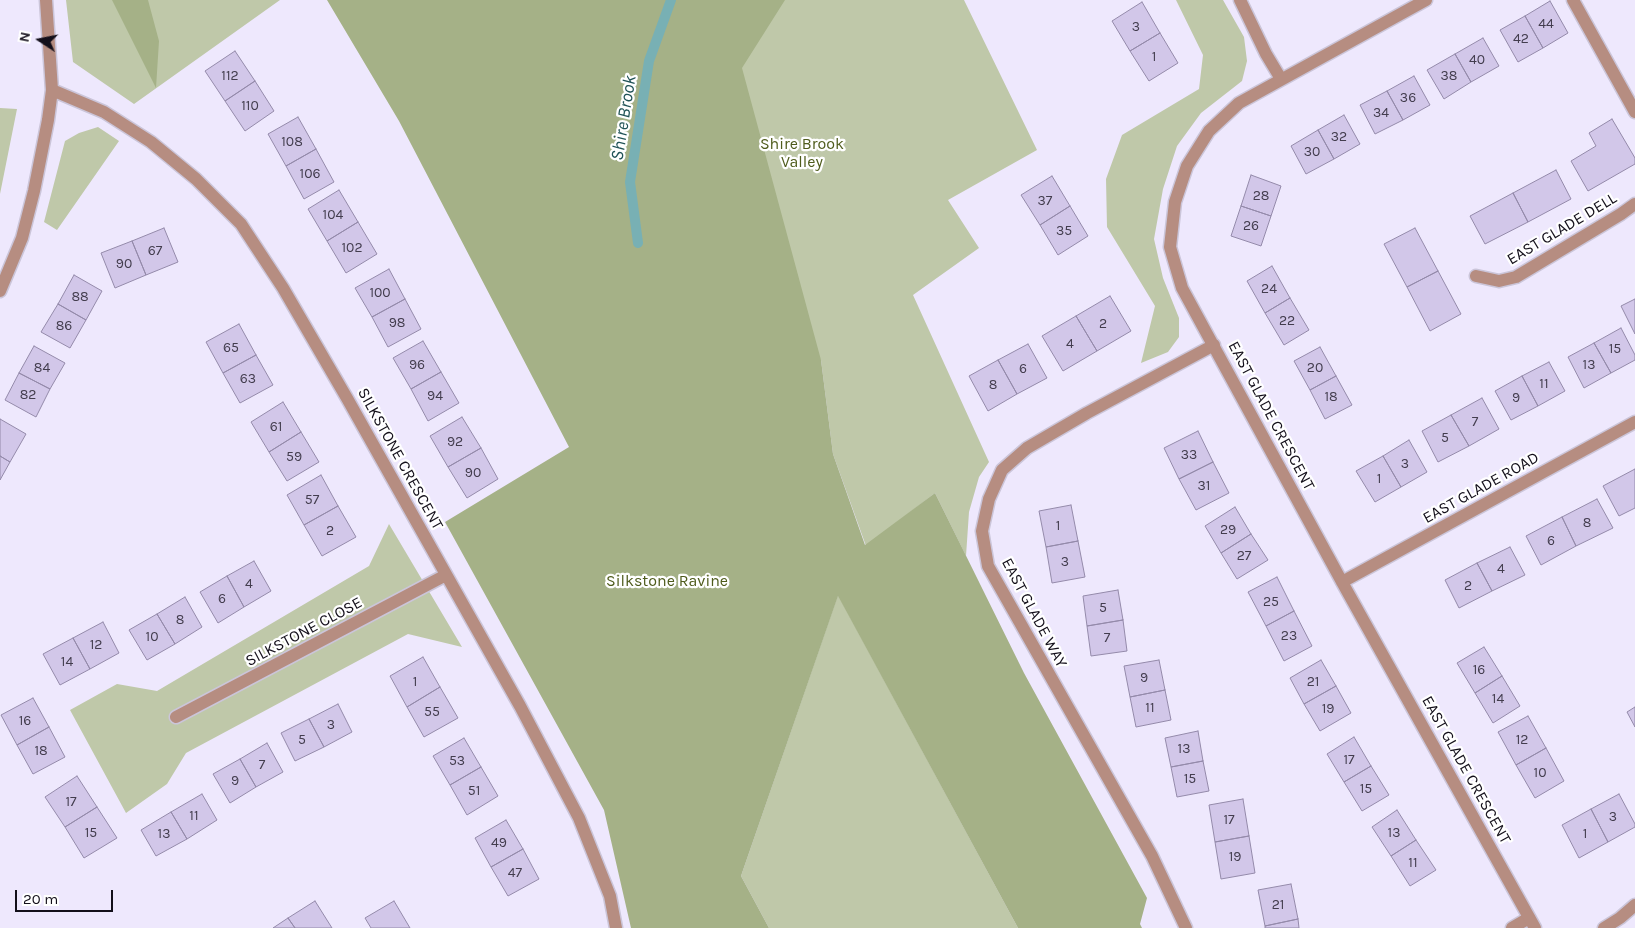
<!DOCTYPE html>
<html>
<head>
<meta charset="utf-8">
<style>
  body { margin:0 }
  #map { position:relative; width:1635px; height:928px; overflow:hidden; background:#eee8fd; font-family:Karla,sans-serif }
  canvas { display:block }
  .north { position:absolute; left:15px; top:15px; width:50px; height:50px; -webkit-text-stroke:4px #fff; paint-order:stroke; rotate:281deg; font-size:14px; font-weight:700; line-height:20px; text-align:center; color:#130f1a }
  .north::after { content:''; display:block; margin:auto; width:18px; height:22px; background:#130f1a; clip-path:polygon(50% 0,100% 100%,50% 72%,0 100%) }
  .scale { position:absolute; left:15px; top:890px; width:98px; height:22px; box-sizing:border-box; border:2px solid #130f1a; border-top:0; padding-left:6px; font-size:15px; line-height:18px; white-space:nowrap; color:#130f1a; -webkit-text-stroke:4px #fff; paint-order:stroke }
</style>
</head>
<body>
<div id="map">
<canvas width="1635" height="928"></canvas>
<div class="north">N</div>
<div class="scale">20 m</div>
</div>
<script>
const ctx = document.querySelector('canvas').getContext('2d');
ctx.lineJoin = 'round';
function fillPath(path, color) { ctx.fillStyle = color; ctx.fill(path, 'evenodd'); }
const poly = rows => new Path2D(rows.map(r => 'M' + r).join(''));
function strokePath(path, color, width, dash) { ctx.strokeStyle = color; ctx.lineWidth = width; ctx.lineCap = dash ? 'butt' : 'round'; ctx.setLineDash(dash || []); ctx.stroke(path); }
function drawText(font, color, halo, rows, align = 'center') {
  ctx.font = font + ' Karla,sans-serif'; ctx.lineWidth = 4.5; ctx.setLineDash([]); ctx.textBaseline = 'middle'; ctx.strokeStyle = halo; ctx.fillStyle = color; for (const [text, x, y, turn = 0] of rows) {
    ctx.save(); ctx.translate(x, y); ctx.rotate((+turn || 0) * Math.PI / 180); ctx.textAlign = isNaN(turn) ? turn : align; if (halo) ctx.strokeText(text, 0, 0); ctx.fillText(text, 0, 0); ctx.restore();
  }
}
fillPath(poly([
  [66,0,280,0,134,104,73,62],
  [344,0,964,0,1037,150,948,200,979,248,913,295,989,462,979,477,969,512,966,556,935,493,866,546,833,454,821,360],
  [1176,0,1223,0,1244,37,1247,61,1242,81,1201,113,1177,146,1163,189,1154,239,1163,278,1179,318,1179,337,1168,352,1141,363,1155,306,1107,227,1106,179,1122,135,1199,89,1203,55],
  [0,108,17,109,0,194],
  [98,127,119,141,57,230,44,222,65,141,79,133],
  [389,524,462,647,408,634,186,753,167,784,126,813,70,710,117,684,157,691,369,566],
  [838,595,1018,928,769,928,741,876]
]), '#bfc8a9');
fillPath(poly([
  [112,0,148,0,159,41,156,88],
  [327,0,785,0,742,68,821,360,833,454,865,545,935,493,1024,673,1147,898,1140,924,1142,928,1018,928,838,596,741,876,769,928,631,928,604,810,445,522,569,447,399,121]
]), '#a5b187');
strokePath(poly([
  [638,243,630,182,649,61,671,0]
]), '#78b0b4', 10);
const building = poly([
  [1550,1,1568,33,1543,48,1525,16,1550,1],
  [1142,2,1160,33,1130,51,1112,21,1142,2],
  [1525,16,1543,48,1518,62,1500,30,1525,16],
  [1160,33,1178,63,1149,81,1130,51,1160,33],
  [1483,38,1499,66,1471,82,1455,54,1483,38],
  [235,51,255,81,225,101,205,71,235,51],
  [1455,54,1471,82,1444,99,1427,70,1455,54],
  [1414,76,1430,105,1403,120,1387,91,1414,76],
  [255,81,274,111,245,131,225,101,255,81],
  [1387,91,1403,120,1375,134,1360,105,1387,91],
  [1344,115,1360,144,1334,159,1318,130,1344,115],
  [298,117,316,149,286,166,268,134,298,117],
  [1612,119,1635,158,1635,164,1588,191,1571,161,1596,146,1589,133,1612,119],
  [1318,130,1334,159,1306,174,1291,146,1318,130],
  [316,149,334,182,304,199,286,166,316,149],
  [1556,170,1571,199,1528,222,1513,193,1556,170],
  [1251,175,1281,186,1271,216,1241,206,1251,175],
  [1052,176,1070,206,1040,225,1021,195,1052,176],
  [339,190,358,222,327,241,308,209,339,190],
  [1513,193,1528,222,1485,244,1470,216,1513,193],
  [1070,206,1088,236,1058,255,1040,225,1070,206],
  [1241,206,1271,216,1261,246,1231,236,1241,206],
  [358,222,377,254,346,273,327,241,358,222],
  [164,228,178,262,146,275,132,241,164,228],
  [1415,228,1438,271,1407,287,1384,244,1415,228],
  [132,241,146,275,115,288,101,253,132,241],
  [1272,266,1290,298,1265,313,1247,281,1272,266],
  [389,269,405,299,372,317,355,288,389,269],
  [1438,271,1461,314,1430,331,1407,287,1438,271],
  [74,275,102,291,86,320,58,304,74,275],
  [1110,296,1131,331,1097,351,1076,316,1110,296],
  [1290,298,1309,330,1284,345,1265,313,1290,298],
  [405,299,421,329,388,347,372,317,405,299],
  [1635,299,1635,334,1621,306,1635,299],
  [58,304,86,320,70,348,41,332,58,304],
  [1076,316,1097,351,1063,371,1042,336,1076,316],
  [239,324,256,355,223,373,206,342,239,324],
  [1621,328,1635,355,1635,360,1611,373,1594,343,1621,328],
  [423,341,441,372,411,389,393,358,423,341],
  [1594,343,1611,373,1584,388,1568,357,1594,343],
  [1028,344,1047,378,1017,394,998,360,1028,344],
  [34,346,65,363,50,389,19,373,34,346],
  [1320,347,1336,376,1310,390,1294,361,1320,347],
  [256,355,273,385,240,403,223,373,256,355],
  [998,360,1017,394,988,411,969,376,998,360],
  [1549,362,1565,391,1538,406,1522,376,1549,362],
  [441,372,459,403,428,421,411,389,441,372],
  [19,373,50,389,36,417,5,400,19,373],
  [1336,376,1352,405,1325,419,1310,390,1336,376],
  [1522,376,1538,406,1511,420,1495,391,1522,376],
  [1482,398,1499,429,1469,446,1451,415,1482,398],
  [283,402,301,432,269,452,251,422,283,402],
  [1451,415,1469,446,1438,462,1422,431,1451,415],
  [462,417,481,448,448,467,430,436,462,417],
  [0,419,26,434,10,462,0,456,0,419],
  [1198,431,1213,462,1179,479,1164,448,1198,431],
  [301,432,319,462,287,481,269,452,301,432],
  [1409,440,1427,472,1401,487,1383,456,1409,440],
  [481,448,498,479,467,498,448,467,481,448],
  [0,456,10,462,0,480,0,456],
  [1383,456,1401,487,1375,502,1356,471,1383,456],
  [1213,462,1229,493,1196,510,1179,479,1213,462],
  [1635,469,1635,508,1619,516,1603,486,1635,469],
  [321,475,338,506,304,525,287,495,321,475],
  [1597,499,1613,528,1576,546,1562,517,1597,499],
  [1071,505,1078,541,1046,547,1039,511,1071,505],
  [338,506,356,537,322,556,304,525,338,506],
  [1235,507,1251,534,1221,553,1205,526,1235,507],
  [1562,517,1576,546,1541,565,1526,536,1562,517],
  [1251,534,1268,560,1237,579,1221,553,1251,534],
  [1078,541,1085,577,1052,583,1046,547,1078,541],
  [1510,547,1525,575,1492,591,1477,563,1510,547],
  [254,561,271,591,244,607,227,576,254,561],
  [1477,563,1492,591,1459,608,1445,580,1477,563],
  [227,576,244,607,218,623,200,592,227,576],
  [1277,577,1294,611,1266,626,1248,592,1277,577],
  [1118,590,1123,620,1087,626,1083,596,1118,590],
  [185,597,202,627,175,644,157,614,185,597],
  [1294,611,1312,646,1284,661,1266,626,1294,611],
  [157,614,175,644,147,660,129,630,157,614],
  [1123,620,1127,651,1091,656,1087,626,1123,620],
  [103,622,119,653,90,669,73,638,103,622],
  [73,638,90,669,60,685,43,654,73,638],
  [1484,647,1502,676,1475,693,1457,663,1484,647],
  [423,657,440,687,407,707,390,676,423,657],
  [1159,660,1165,690,1130,697,1124,666,1159,660],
  [1321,660,1336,686,1304,704,1290,678,1321,660],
  [1502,676,1520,706,1493,723,1475,693,1502,676],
  [1336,686,1351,713,1320,731,1304,704,1336,686],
  [440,687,458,718,424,737,407,707,440,687],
  [1165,690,1171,720,1136,727,1130,697,1165,690],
  [33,698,49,727,17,745,1,715,33,698],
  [338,704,352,732,324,747,309,719,338,704],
  [1635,707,1635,727,1627,712,1635,707],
  [1528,716,1546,748,1516,765,1498,732,1528,716],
  [309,719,324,747,295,761,281,733,309,719],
  [49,727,65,757,33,774,17,745,49,727],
  [1198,731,1203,761,1171,767,1165,738,1198,731],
  [1354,737,1371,766,1344,782,1327,754,1354,737],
  [464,738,481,767,450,785,433,756,464,738],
  [267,743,283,772,256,787,240,759,267,743],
  [1546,748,1564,781,1535,798,1516,765,1546,748],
  [240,759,256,787,230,803,213,774,240,759],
  [1203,761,1209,791,1177,797,1171,767,1203,761],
  [1371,766,1389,795,1362,811,1344,782,1371,766],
  [481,767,498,796,467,815,450,785,481,767],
  [77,776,97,807,65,827,45,797,77,776],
  [202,794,217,820,187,839,171,812,202,794],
  [1619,794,1635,824,1635,827,1608,842,1591,809,1619,794],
  [1243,799,1249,836,1215,842,1209,805,1243,799],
  [97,807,117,838,84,858,65,827,97,807],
  [1591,809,1608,842,1579,858,1562,825,1591,809],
  [1397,810,1416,840,1391,856,1372,827,1397,810],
  [171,812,187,839,156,856,141,830,171,812],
  [506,820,523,849,491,867,475,838,506,820],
  [1249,836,1255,873,1221,879,1215,842,1249,836],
  [1416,840,1436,870,1410,886,1391,856,1416,840],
  [523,849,539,879,508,896,491,867,523,849],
  [1291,884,1298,919,1265,926,1258,890,1291,884],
  [315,901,332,928,295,928,288,918,315,901],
  [394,901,410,928,371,928,365,918,394,901],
  [288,918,295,928,273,928,288,918],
  [1298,919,1299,928,1265,928,1265,926,1298,919]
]);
fillPath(building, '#d2c7e9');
strokePath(building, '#948aaa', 1);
const service = poly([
  [1512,928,1529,918]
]);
const minor = poly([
  [1240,0,1266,54,1281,79],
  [1426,0,1239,103,1209,131,1187,166,1175,202,1170,247,1182,288,1342,582,1535,928],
  [1573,0,1635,112],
  [52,90,104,112,151,142,196,179,241,224,283,288,348,400,520,706,579,818,610,896,616,928],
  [1476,276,1499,281,1516,277,1621,214,1635,204],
  [0,291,22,238,34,191,48,120,52,90,46,0],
  [1342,582,1635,422],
  [176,717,446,575],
  [1186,928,1152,856,988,566,982,531,989,499,1002,470,1027,448,1087,413,1214,345],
  [1604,928,1620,918,1635,905]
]);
strokePath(service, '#cbc5d9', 15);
strokePath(minor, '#cbc5d9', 15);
strokePath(service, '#b68d81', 12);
strokePath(minor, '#b68d81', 12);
drawText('14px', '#433d4e', null, [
  ["44",1546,24],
  ["3",1136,27],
  ["42",1521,39],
  ["1",1154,57],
  ["40",1477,60],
  ["112",230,76],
  ["38",1449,76],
  ["36",1408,98],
  ["110",250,106],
  ["34",1381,113],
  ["32",1339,137],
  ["108",292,142],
  ["30",1312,152],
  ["106",310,174],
  ["28",1261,196],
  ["37",1045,201],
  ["104",333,215],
  ["26",1251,226],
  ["35",1064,231],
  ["102",352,248],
  ["67",155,251],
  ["90",124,264],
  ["24",1269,289],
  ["100",380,293],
  ["88",80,297],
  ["22",1287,321],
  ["98",397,323],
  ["2",1103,324],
  ["86",64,326],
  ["4",1070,344],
  ["65",231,348],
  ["15",1615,349],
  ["96",417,365],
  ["13",1589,365],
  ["84",42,368],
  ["20",1315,368],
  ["6",1023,369],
  ["63",248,379],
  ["11",1544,384],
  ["8",993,385],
  ["82",28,395],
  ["94",435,396],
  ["18",1331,397],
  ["9",1516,398],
  ["7",1475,422],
  ["61",276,427],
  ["5",1445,438],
  ["92",455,442],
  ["33",1189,455],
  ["59",294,457],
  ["3",1405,464],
  ["90",473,473],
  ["1",1379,479],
  ["31",1204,486],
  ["57",312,500],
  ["8",1587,523],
  ["1",1058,526],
  ["29",1228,530],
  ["2",330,531],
  ["6",1551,541],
  ["27",1244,556],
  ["3",1065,562],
  ["4",1501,569],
  ["4",249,584],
  ["2",1468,586],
  ["6",222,599],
  ["25",1271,602],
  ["5",1103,608],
  ["8",180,620],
  ["23",1289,636],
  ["10",152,637],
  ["7",1107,638],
  ["12",96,645],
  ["14",67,662],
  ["16",1479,670],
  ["9",1144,678],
  ["1",415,682],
  ["21",1313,682],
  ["14",1498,699],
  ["11",1150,708],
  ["19",1328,709],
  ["55",432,712],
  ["16",25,721],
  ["3",331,725],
  ["5",302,740],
  ["12",1522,740],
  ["13",1184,749],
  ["18",41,751],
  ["17",1349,760],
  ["53",457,761],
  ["7",262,765],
  ["10",1540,773],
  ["15",1190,779],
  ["9",235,781],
  ["15",1366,789],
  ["51",474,791],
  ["17",71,802],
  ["11",194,816],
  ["3",1613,817],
  ["17",1229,820],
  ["15",91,833],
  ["13",1394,833],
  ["13",164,834],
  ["1",1585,834],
  ["49",499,843],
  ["19",1235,857],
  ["11",1413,863],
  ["47",515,873],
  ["21",1278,905]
]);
drawText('16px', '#4f5c1c', '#fff', [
  ["Shire Brook",802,144],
  ["Valley",802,162],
  ["Silkstone Ravine",667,581]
]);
drawText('16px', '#130f1a', '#fff', [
  ["EAST GLADE DELL",1562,229,-31],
  ["EAST GLADE CRESCENT",1271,416,62],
  ["SILKSTONE CRESCENT",400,459,61],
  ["EAST GLADE ROAD",1481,488,-29],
  ["EAST GLADE WAY",1034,613,62],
  ["SILKSTONE CLOSE",304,632,-28],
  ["EAST GLADE CRESCENT",1466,770,61]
]);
drawText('italic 18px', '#215357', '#fff', [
  ["Shire Brook",624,118,-81]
]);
</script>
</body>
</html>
